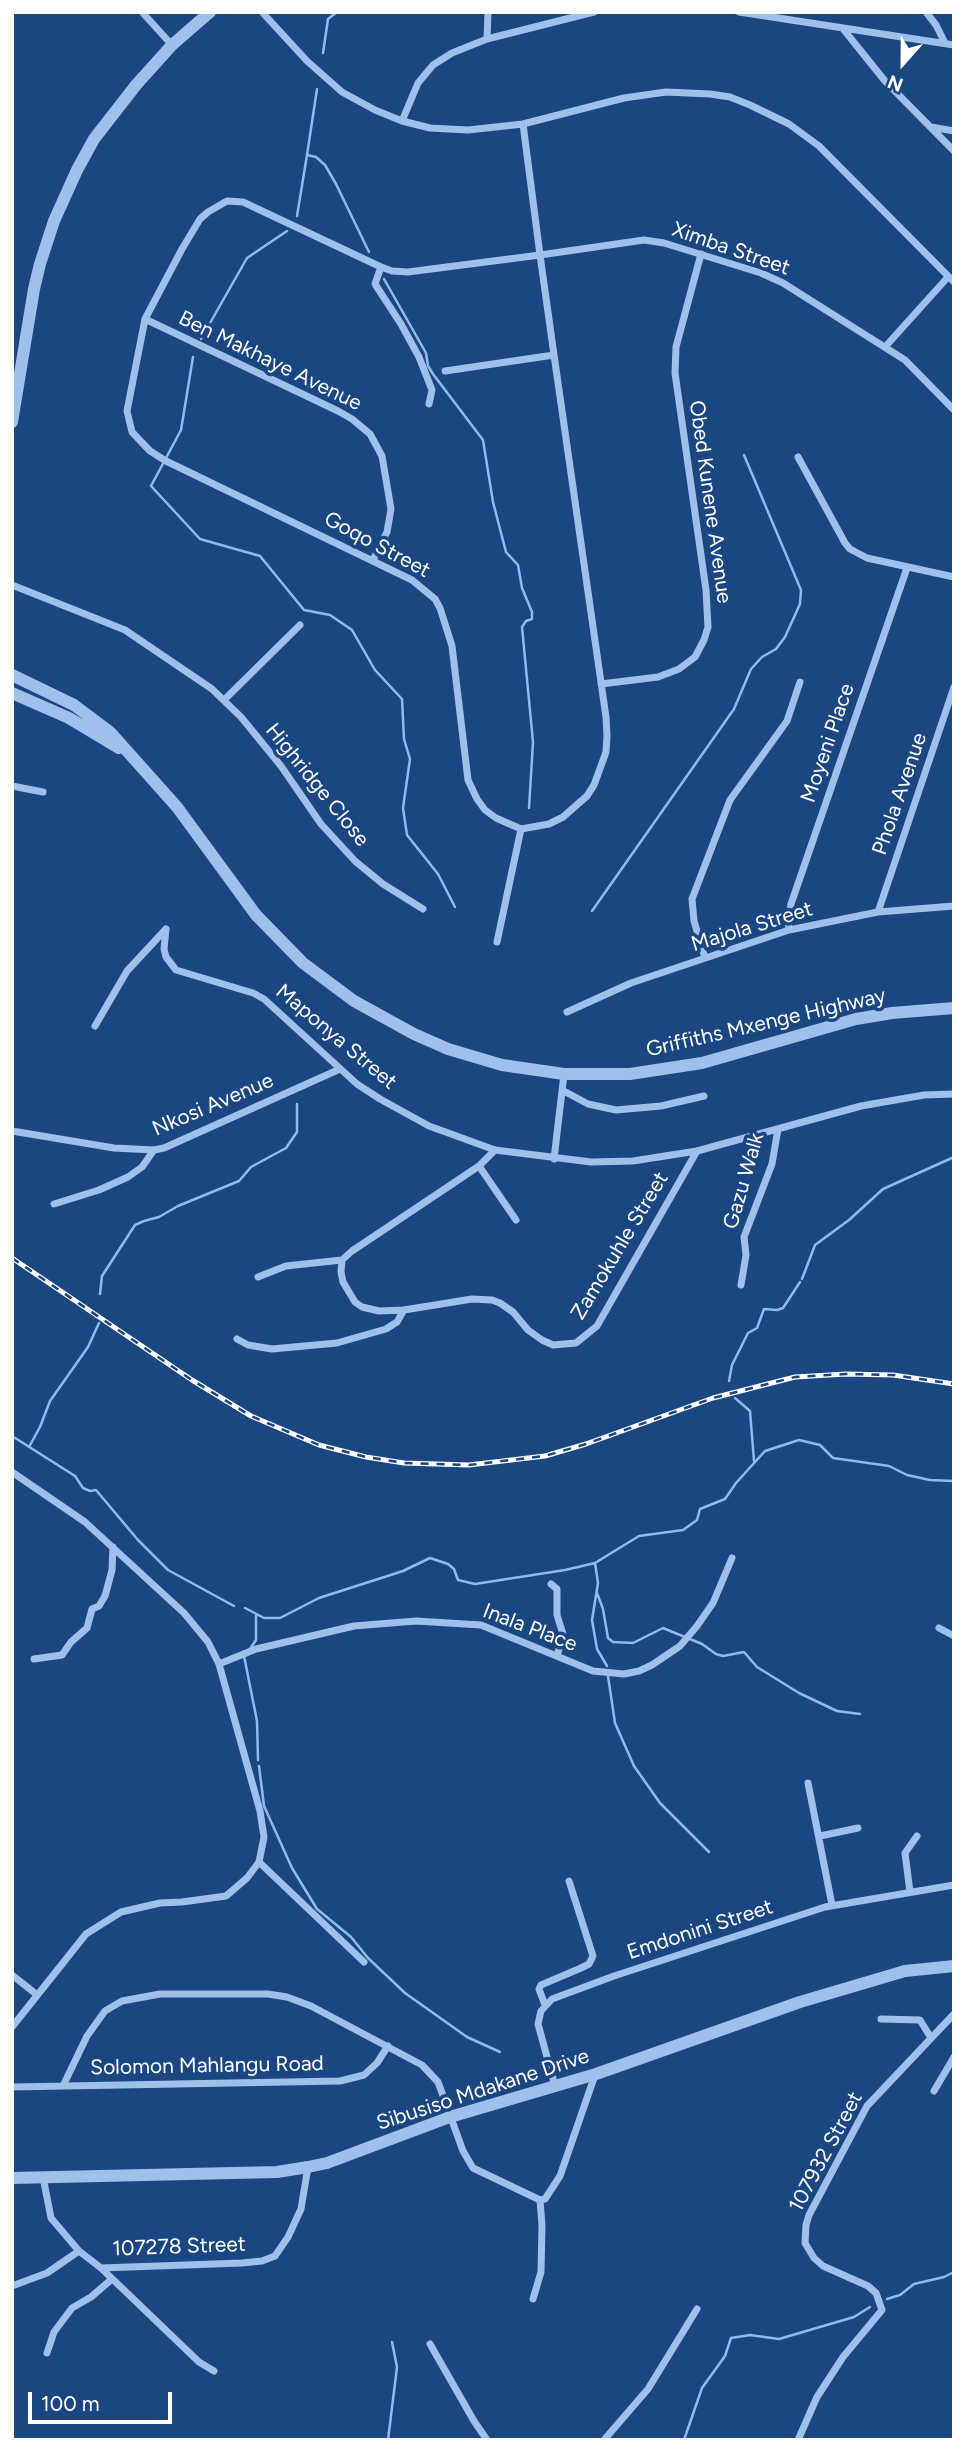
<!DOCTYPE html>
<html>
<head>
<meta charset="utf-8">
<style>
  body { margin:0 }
  #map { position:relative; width:966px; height:2452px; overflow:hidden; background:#1a4682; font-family:Figtree,sans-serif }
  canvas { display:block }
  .frame { position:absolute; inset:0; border:14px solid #fff; pointer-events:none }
  .north { position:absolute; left:868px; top:28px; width:70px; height:70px; -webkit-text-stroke:5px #1a4682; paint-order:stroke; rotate:201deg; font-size:19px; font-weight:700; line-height:28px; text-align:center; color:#fff }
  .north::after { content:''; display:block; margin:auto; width:24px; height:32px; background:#fff; clip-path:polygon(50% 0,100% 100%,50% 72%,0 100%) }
  .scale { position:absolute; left:28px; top:2392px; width:144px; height:32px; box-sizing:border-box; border:4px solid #fff; border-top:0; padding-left:9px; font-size:21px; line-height:24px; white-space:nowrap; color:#fff; -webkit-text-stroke:5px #1a4682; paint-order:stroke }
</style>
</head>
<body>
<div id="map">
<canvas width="966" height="2452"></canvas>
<div class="frame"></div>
<div class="north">N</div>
<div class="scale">100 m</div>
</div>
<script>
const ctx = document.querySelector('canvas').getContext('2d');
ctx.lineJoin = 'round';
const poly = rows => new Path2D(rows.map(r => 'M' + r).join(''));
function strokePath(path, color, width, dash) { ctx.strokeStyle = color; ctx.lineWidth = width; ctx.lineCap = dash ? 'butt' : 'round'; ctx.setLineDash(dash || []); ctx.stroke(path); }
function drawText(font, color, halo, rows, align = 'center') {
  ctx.font = font + ' Figtree,sans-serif'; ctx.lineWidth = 7; ctx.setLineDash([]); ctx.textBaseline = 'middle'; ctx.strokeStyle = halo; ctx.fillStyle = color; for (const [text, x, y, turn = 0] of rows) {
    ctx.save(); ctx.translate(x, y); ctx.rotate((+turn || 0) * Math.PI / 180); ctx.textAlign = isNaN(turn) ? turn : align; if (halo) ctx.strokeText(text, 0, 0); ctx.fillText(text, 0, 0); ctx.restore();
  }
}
strokePath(poly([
  [323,53,328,19,337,12],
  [317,89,307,155,316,157,325,165,336,184,369,252],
  [297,216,307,155],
  [384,279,426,353,428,366,433,374,483,440,493,502,506,552,518,565,522,588,532,612,532,619,526,621,522,627,533,742,529,808],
  [201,339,247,258,287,231],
  [193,357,181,430,151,486,200,539,260,556,304,610,330,615,352,630,375,670,402,699,404,739,410,759,403,808,407,835,438,874,455,907],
  [592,911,734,709,751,669,762,657,776,649,785,637,800,604,801,590,744,455],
  [802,1279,815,1245,849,1220,883,1189,954,1157],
  [100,1294,102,1276,135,1225,144,1221,159,1217,178,1206,239,1181,251,1167,286,1148,297,1132,297,1104],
  [729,1381,732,1365,748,1333,757,1328,764,1309,777,1310,783,1308,800,1282],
  [735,1398,750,1411,754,1461],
  [12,1436,75,1476,83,1488,90,1491,96,1490,138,1540,168,1570,234,1606],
  [29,1447,40,1427,50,1401,88,1347,99,1323],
  [595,1563,598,1583,592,1620,597,1649,607,1666],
  [597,1593,603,1609,608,1638,613,1642,633,1643,663,1628,702,1644,716,1654,723,1656,744,1652,757,1667,799,1693,837,1711,860,1714],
  [245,1608,264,1618,280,1618,319,1598,403,1571,430,1558,448,1564,454,1569,458,1580,475,1584,565,1570,595,1563,639,1536,683,1530,697,1520,700,1509,725,1499,736,1483,765,1451,799,1440,820,1445,833,1458,889,1466,907,1475,930,1480,954,1481],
  [250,1649,256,1640,256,1616],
  [244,1656,257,1721,258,1760],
  [608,1676,615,1723,634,1766,660,1803,709,1852],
  [259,1766,264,1806,292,1868,317,1909,351,1937,368,1958,405,1993,467,2037,500,2052],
  [887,2299,900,2295,914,2284,944,2277,954,2272],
  [388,2440,397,2367,392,2342],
  [684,2440,702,2388,725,2356,731,2338,750,2335,779,2339,854,2317,870,2307]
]), '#90bbed', 2.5);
strokePath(poly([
  [142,12,172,45],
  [262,12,307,61,342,92,375,110,402,121,430,128,468,130,523,124,624,98,666,92,710,94,730,97,750,105,789,124,819,146,954,282],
  [739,12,954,45],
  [926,12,936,25,945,43],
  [844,30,885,81,954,151],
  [487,39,488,12],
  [402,121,418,83,433,65,452,53,487,39,594,12],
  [523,124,540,255,554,355,606,717,607,736,606,752,594,785,587,796,563,817,549,824,521,829,496,818,485,810,477,799,468,780,452,646,440,608,435,599,412,580,166,461,150,451,132,432,127,411,145,319,182,249,200,219,208,212,227,201,243,202,381,267,392,271,408,272,540,255,644,240,664,243,761,273,783,283,905,360,954,410],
  [931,127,954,131],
  [381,267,375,284,401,324,419,357,432,390,429,404],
  [145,319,338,411,352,419,370,434,382,456,391,509,387,532,373,560],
  [885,347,948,277],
  [445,371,554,355],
  [798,457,845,543,850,549,867,558,954,577],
  [12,585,125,630,212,689,241,717,281,766,321,824,355,861,383,884,423,909],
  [601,684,658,677,679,669,695,657,704,640,708,627,706,590,675,373,676,347,701,254],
  [224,700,300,625],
  [12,786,43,792],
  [878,912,954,687],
  [166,929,164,949,166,957,176,970,253,993,264,999,357,1084,380,1099,429,1126,495,1150,591,1162,633,1161,697,1151,861,1106,924,1095,954,1094],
  [789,930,788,920,791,904,907,568],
  [497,942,521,829],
  [705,958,694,921,692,899,730,800,787,721,800,682],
  [567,1012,631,983,789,930,878,912,954,906],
  [95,1026,127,971,166,929],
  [562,1090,588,1104,616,1110,661,1106,704,1096],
  [12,1131,114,1148,154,1150,164,1148,340,1069],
  [495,1150,479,1166,352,1251,342,1260,341,1272,343,1282,355,1302,362,1307,379,1311,404,1310,472,1299,492,1300,500,1303,513,1312,528,1330,542,1340,553,1345,576,1343,597,1326,697,1151],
  [554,1159,564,1074],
  [479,1166,516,1220],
  [54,1204,99,1190,128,1177,142,1167,154,1150],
  [258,1277,286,1266,342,1260],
  [741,1285,746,1255,744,1237,772,1164,778,1129],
  [237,1339,248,1345,272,1349,337,1343,386,1329,397,1322,404,1310],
  [12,1472,85,1522,184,1613,208,1642,219,1664,260,1811,264,1837,259,1862,247,1878,226,1896,182,1902,160,1903,121,1912,86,1934,12,2027],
  [551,1584,557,1589,557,1615,563,1634,557,1656],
  [939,1628,954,1636],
  [34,1659,62,1655,71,1642,87,1628,92,1609,99,1606,105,1596,112,1570,113,1547],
  [219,1664,256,1649,354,1626,416,1621,481,1625,593,1671,624,1674,639,1671,652,1665,680,1646,697,1626,713,1603,732,1558],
  [808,1783,832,1905],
  [820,1836,858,1828],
  [259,1862,364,1962],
  [910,1892,905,1853,917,1836],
  [12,1975,36,1994],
  [545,2005,539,1989,541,1985,581,1968,589,1964,593,1956,569,1881],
  [881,2019,920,2020,931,2038],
  [63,2086,87,2036,105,2011,122,2001,160,1994,268,1994,287,1997,311,2006,422,2065,438,2082,463,2151,473,2168,540,2200],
  [555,2086,538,2024,541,2011,552,1999,614,1976,825,1907,954,1885],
  [12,2087,340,2081,364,2075,377,2063,388,2046],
  [934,2091,954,2057],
  [43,2177,51,2218,79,2251,101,2268,199,2362,214,2371],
  [101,2268,242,2263,262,2261,275,2256,288,2237,301,2209,308,2167],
  [12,2286,47,2273,79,2251],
  [533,2299,541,2272,542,2225,540,2200,545,2199,560,2176,595,2075],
  [430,2344,474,2421,487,2440],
  [47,2353,54,2332,72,2308,91,2297,112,2279],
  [604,2440,648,2389,697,2309],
  [798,2440,817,2397,843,2357,882,2310,876,2293,868,2286,823,2266,814,2258,805,2243,806,2225,809,2215,867,2106,954,2014]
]), '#9ec0eb', 7);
strokePath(poly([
  [12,422,34,289,40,264,54,221,77,170,94,139,136,85,172,45,210,12],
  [12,675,74,705,110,732,177,807,256,915,303,963,354,1001,414,1034,448,1049,502,1065,564,1074,630,1074,702,1063,856,1019,892,1013,954,1008],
  [12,693,69,718,119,748],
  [12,2178,277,2172,308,2167,327,2163,450,2117,596,2074,800,2002,905,1971,954,1966]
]), '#9ec0eb', 12);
const rail = poly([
  [12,1258,192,1380,251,1416,319,1445,366,1457,404,1463,469,1465,545,1456,586,1444,713,1398,795,1377,846,1374,893,1375,954,1384]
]);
strokePath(rail, '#fff', 5);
strokePath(rail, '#1a4682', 2.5, [8]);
drawText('21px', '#fff', '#1a4682', [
  ["Ximba Street",731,249,19],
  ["Ben Makhaye Avenue",270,361,26],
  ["Obed Kunene Avenue",710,502,82],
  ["Goqo Street",377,545,28],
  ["Moyeni Place",828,743,-71],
  ["Highridge Close",317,785,51],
  ["Phola Avenue",900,794,-71],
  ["Majola Street",752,927,-17],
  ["Griffiths Mxenge Highway",766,1023,-13],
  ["Maponya Street",336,1037,40],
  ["Nkosi Avenue",213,1105,-23],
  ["Gazu Walk",744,1181,-74],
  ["Zamokuhle Street",620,1246,-59],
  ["Inala Place",530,1628,21],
  ["Emdonini Street",700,1930,-18],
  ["Solomon Mahlangu Road",207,2066,-1],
  ["Sibusiso Mdakane Drive",483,2090,-18],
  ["107932 Street",826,2152,-62],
  ["107278 Street",179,2247,-2]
]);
</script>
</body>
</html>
